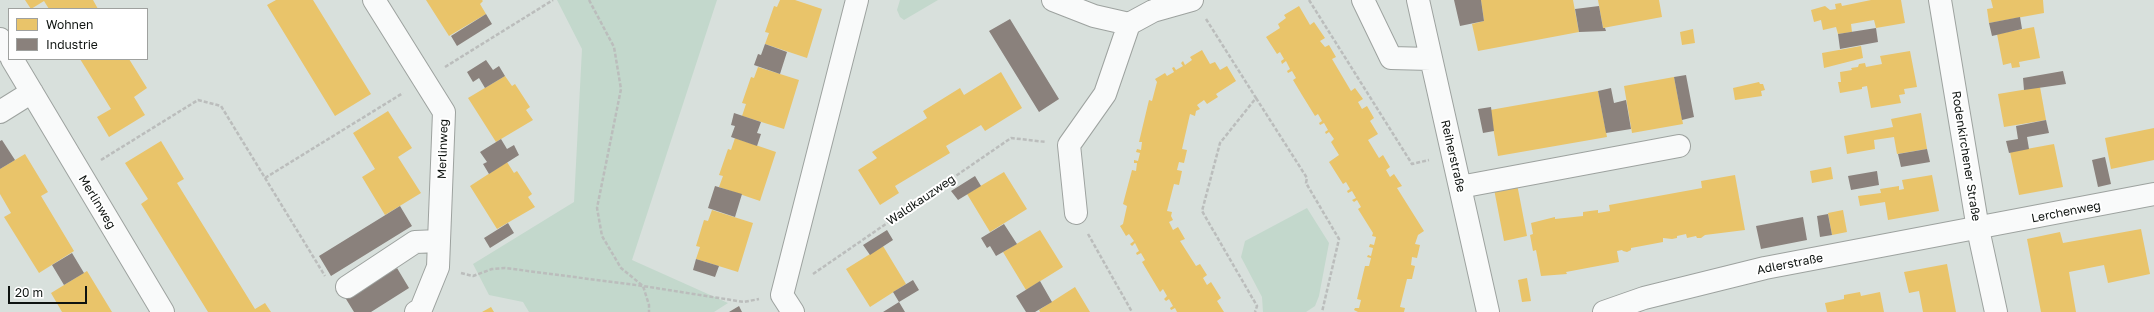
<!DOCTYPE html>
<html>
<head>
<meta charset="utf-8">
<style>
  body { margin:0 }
  #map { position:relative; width:2154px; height:312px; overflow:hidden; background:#d8e0dc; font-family:"Golos Text",sans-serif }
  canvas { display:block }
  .legend { position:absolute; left:8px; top:8px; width:140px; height:52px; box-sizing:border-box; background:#fff; border:1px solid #9fa19f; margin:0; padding:5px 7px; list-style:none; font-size:12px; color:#0e1310 }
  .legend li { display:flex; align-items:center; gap:8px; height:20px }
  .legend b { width:20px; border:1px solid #9fa19f }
  .scale { position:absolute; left:8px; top:286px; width:79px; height:18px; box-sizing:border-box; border:2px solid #0e1310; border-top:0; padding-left:5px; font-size:12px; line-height:14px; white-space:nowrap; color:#0e1310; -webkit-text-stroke:3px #fff; paint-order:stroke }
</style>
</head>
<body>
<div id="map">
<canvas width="2154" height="312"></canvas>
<ul class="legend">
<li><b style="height:11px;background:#e9c46a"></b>Wohnen</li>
<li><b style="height:11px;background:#8a817c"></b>Industrie</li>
</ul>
<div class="scale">20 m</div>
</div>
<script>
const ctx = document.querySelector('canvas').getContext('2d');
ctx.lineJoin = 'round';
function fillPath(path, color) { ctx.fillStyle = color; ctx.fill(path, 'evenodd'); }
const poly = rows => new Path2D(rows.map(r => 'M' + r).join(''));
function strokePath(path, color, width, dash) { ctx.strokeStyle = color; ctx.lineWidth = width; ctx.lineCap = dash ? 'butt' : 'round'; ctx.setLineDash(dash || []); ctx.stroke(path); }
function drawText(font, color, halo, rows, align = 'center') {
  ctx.font = font + ' "Golos Text",sans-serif'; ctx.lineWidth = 4; ctx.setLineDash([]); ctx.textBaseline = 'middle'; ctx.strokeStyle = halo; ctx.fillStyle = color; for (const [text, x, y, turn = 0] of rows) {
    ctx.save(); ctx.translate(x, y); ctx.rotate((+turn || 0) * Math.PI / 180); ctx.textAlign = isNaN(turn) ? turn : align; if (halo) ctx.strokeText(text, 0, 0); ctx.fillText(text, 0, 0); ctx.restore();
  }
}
fillPath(poly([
  [557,0,717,0,632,260,728,303,714,312,529,312,523,302,489,295,473,264,574,202,582,49],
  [900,0,938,0,904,20,900,17,897,10],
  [1307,208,1329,243,1319,296,1315,306,1306,312,1263,312,1262,297,1241,257,1245,241]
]), '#c3d8cc');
fillPath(poly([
  [25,0,93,0,98,9,49,9,44,1,31,9],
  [276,0,313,0,371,94,335,116,267,5],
  [426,0,482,0,483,1,480,4,486,14,449,36],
  [780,0,795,0,822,9,807,58,765,44,769,33,765,32,774,6,777,7],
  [1481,0,1573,0,1579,32,1478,51,1472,24,1484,21],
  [1598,0,1659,0,1662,17,1603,28],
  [1871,0,1901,0,1905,23,1876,28,1874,20,1851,24,1852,32,1838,34,1836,27,1823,30,1821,20,1814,22,1811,10,1825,6,1830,10,1836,9,1835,4,1841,3,1842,6],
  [1991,0,2043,0,2044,13,1989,23,1987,9,1993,8],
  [1299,6,1310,25,1314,22,1325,38,1320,41,1325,47,1329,45,1336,57,1332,59,1351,91,1355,88,1363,99,1358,102,1362,109,1367,106,1374,118,1370,121,1378,134,1368,140,1379,158,1383,155,1390,167,1386,170,1390,177,1394,174,1402,186,1397,188,1424,231,1418,235,1415,244,1420,245,1417,258,1412,257,1411,265,1415,266,1412,279,1407,279,1400,307,1405,308,1404,312,1358,312,1354,310,1355,308,1359,308,1361,300,1357,299,1365,266,1369,266,1371,258,1367,257,1368,255,1371,256,1373,248,1369,247,1370,244,1374,245,1376,237,1372,236,1373,233,1358,209,1361,207,1357,200,1354,202,1352,200,1356,198,1352,191,1348,193,1347,191,1350,189,1346,182,1343,184,1329,162,1339,155,1331,142,1334,139,1329,132,1326,134,1325,132,1328,130,1324,123,1320,125,1319,123,1322,121,1318,114,1315,116,1302,95,1293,80,1296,78,1292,71,1288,73,1287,71,1290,69,1286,61,1282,64,1281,61,1284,59,1280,52,1277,54,1266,37,1280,28,1278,24,1286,18,1284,15],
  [2034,27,2040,58,2019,62,2020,67,2012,68,2011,63,2003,65,1997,34],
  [1693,29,1695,43,1682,45,1680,32],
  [1861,46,1863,58,1824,68,1822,53],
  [1202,50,1210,64,1215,62,1220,70,1227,66,1236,81,1216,94,1218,97,1207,104,1204,100,1197,105,1200,109,1196,111,1195,116,1190,114,1182,149,1187,150,1184,163,1179,162,1177,170,1182,171,1179,185,1174,184,1167,211,1172,212,1171,216,1173,220,1169,222,1173,230,1178,227,1185,239,1180,241,1196,266,1200,264,1207,275,1203,278,1207,285,1211,282,1221,298,1217,301,1224,312,1177,312,1175,308,1171,310,1170,308,1173,306,1169,299,1166,301,1164,299,1167,296,1163,289,1160,292,1142,262,1145,260,1141,253,1137,255,1136,253,1139,251,1135,243,1132,246,1130,244,1134,241,1129,234,1126,236,1120,226,1123,224,1127,206,1123,204,1132,170,1136,171,1137,163,1134,163,1134,160,1138,161,1140,153,1136,152,1137,149,1141,150,1142,142,1139,142,1149,100,1152,101,1157,82,1155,79,1165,73,1167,76,1174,72,1172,68,1174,67,1176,70,1183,66,1181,63,1183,61,1185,65,1192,60,1190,57],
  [1910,51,1917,87,1904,89,1905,94,1899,95,1901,103,1871,108,1867,86,1862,87,1862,89,1840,93,1838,82,1841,82,1840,72,1852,70,1851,68,1858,67,1859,64,1865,63,1866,67,1882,64,1880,56],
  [80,59,129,59,147,88,134,97,145,115,109,137,97,117,111,109],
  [758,67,799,80,784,129,742,116,746,104,742,103,751,77,754,78],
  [1001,72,1022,108,985,131,981,125,946,146,950,153,895,186,899,193,880,205,858,170,877,158,872,152,927,118,923,111,960,88,964,95],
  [505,76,512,86,515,84,530,107,526,110,533,120,496,142,468,98],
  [1674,77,1683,124,1632,133,1624,86],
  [1759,82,1760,84,1763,84,1765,90,1761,91,1762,96,1735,100,1733,88],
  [2040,87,2046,120,2004,127,1998,94],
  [1598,91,1607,137,1498,156,1490,110],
  [388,111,412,148,398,157,421,193,385,215,362,177,375,169,353,133],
  [1921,113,1927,149,1897,154,1894,137,1874,140,1875,149,1847,154,1844,136,1893,127,1891,119],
  [2154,128,2154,160,2111,169,2105,138],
  [735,138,776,152,760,201,719,187,723,176,719,175,728,149,731,150],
  [161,141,184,179,177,183,255,309,265,303,271,312,208,312,141,204,148,199,125,163],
  [2054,144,2063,187,2019,195,2010,152],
  [25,154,48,192,41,196,74,251,39,273,4,217,11,213,0,194,0,169],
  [507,162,514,173,517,171,532,194,528,197,535,207,497,229,470,186],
  [1831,167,1833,179,1812,183,1810,171],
  [1004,172,1027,209,990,232,967,194],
  [1735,175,1745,230,1705,235,1701,238,1697,238,1696,236,1687,238,1686,234,1677,236,1677,238,1672,239,1663,238,1663,242,1631,248,1631,250,1627,252,1623,251,1622,250,1617,251,1619,262,1566,272,1567,274,1541,276,1536,250,1533,251,1530,235,1533,234,1531,223,1555,217,1555,219,1583,216,1583,212,1590,211,1598,210,1598,213,1610,211,1609,205,1702,188,1701,181],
  [1932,175,1939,211,1888,220,1885,202,1860,206,1858,196,1881,193,1880,189,1899,186,1899,190,1904,189,1902,180],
  [1517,184,1527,236,1504,241,1494,189],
  [712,210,753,223,738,272,696,259,700,247,696,246,704,220,708,221],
  [1843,210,1847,232,1832,235,1828,213],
  [2141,229,2150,274,2108,283,2104,265,2069,272,2076,312,2041,312,2027,239,2060,232,2063,243],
  [1040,230,1063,267,1026,290,1003,252],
  [883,246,906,284,870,307,846,269],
  [1947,264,1956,312,1923,312,1919,291,1909,293,1904,272],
  [87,271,98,289,112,312,62,312,51,293],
  [1527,278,1531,301,1522,302,1518,280],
  [1075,287,1090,312,1040,312,1039,310],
  [1860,292,1861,296,1880,292,1884,312,1827,312,1825,303,1844,299,1844,295],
  [491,307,494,312,482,312]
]), '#e9c46a');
fillPath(poly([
  [1454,0,1481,0,1484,21,1460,26],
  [1599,6,1603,28,1605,28,1606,31,1579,32,1575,9],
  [486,14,492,24,457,46,451,36],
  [2020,17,2022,29,1992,36,1989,23],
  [1010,19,1059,99,1039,112,989,31],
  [1876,28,1878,42,1840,49,1838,34],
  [765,44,787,52,780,74,754,65,758,54,761,55],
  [486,60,493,70,499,66,505,76,485,88,479,78,473,82,467,72],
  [2063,71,2066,84,2024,90,2023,78],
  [1686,75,1694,117,1682,120,1674,77],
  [1611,88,1614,103,1626,100,1631,129,1606,133,1598,91],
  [1491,107,1494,131,1483,133,1478,109],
  [734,113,761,122,757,133,761,134,757,146,731,137,735,126,731,125],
  [2046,120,2049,133,2027,137,2029,149,2009,153,2006,141,2018,139,2016,126],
  [501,139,507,149,514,145,519,155,489,174,483,164,487,162,480,152],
  [2,140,15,160,0,169,0,141],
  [1927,149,1930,162,1901,167,1898,154],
  [2105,157,2111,184,2098,187,2092,160],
  [1877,171,1879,185,1851,190,1848,176],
  [975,176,981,186,958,200,951,191],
  [715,186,742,194,735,217,708,208],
  [400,206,412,226,331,276,319,256],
  [1828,214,1832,235,1820,237,1817,216],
  [1803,217,1807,240,1761,249,1756,226],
  [508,223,514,233,490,248,484,238],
  [1004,224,1017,244,996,256,990,246,987,248,981,238],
  [887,230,893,240,870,255,863,245],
  [72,253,84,273,64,285,52,265],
  [696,259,719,266,715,277,693,270],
  [397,268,409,288,371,312,354,312,346,299],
  [913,280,919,290,899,302,893,292],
  [1040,281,1052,302,1035,312,1026,312,1016,296],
  [899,302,905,312,883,312],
  [739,306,742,312,729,312]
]), '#8a817c');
const minor = poly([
  [374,0,444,112,438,267,421,309,416,312],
  [1053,0,1094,16,1129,24,1153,11,1192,0],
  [1363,0,1391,58,1431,59],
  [1418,0,1488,312],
  [0,39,9,54],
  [12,59,163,312],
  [0,112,32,92],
  [1460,187,1679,146],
  [1076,213,1069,145,1105,94,1129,24],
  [347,287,415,242,439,241],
  [793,312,782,295,857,0],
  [1604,312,1644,298,1765,268,2154,194]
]);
const major = poly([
  [1940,0,1978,229,1996,312]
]);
strokePath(minor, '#9da29f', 24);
strokePath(major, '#9da29f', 24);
strokePath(poly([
  [589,0,614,47,621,89,597,208,602,236,621,268,643,286,649,305,649,312],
  [1309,0,1412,164,1429,160],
  [1206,19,1256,98,1220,143,1202,211,1257,306,1255,312],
  [445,67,553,0],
  [1256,98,1307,178,1306,183,1339,239,1322,312],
  [101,160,198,100,221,106,325,276],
  [265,178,403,93],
  [1088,234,1132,312],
  [461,273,473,276,492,269,505,268,643,286,744,302,759,299],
  [813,274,1011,138,1046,142]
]), '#bbbdbc', 2.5, [4, 2]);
strokePath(minor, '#f9fafa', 22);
strokePath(major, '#f9fafa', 22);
drawText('12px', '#0e1310', '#fff', [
  ["Merlinweg",443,149,-88],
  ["Reiherstraße",1453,156,77],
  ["Rodenkirchener Straße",1966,156,81],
  ["Waldkauzweg",921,200,-34],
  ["Merlinweg",97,202,59],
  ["Lerchenweg",2066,212,-11],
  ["Adlerstraße",1790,264,-11]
]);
</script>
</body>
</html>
